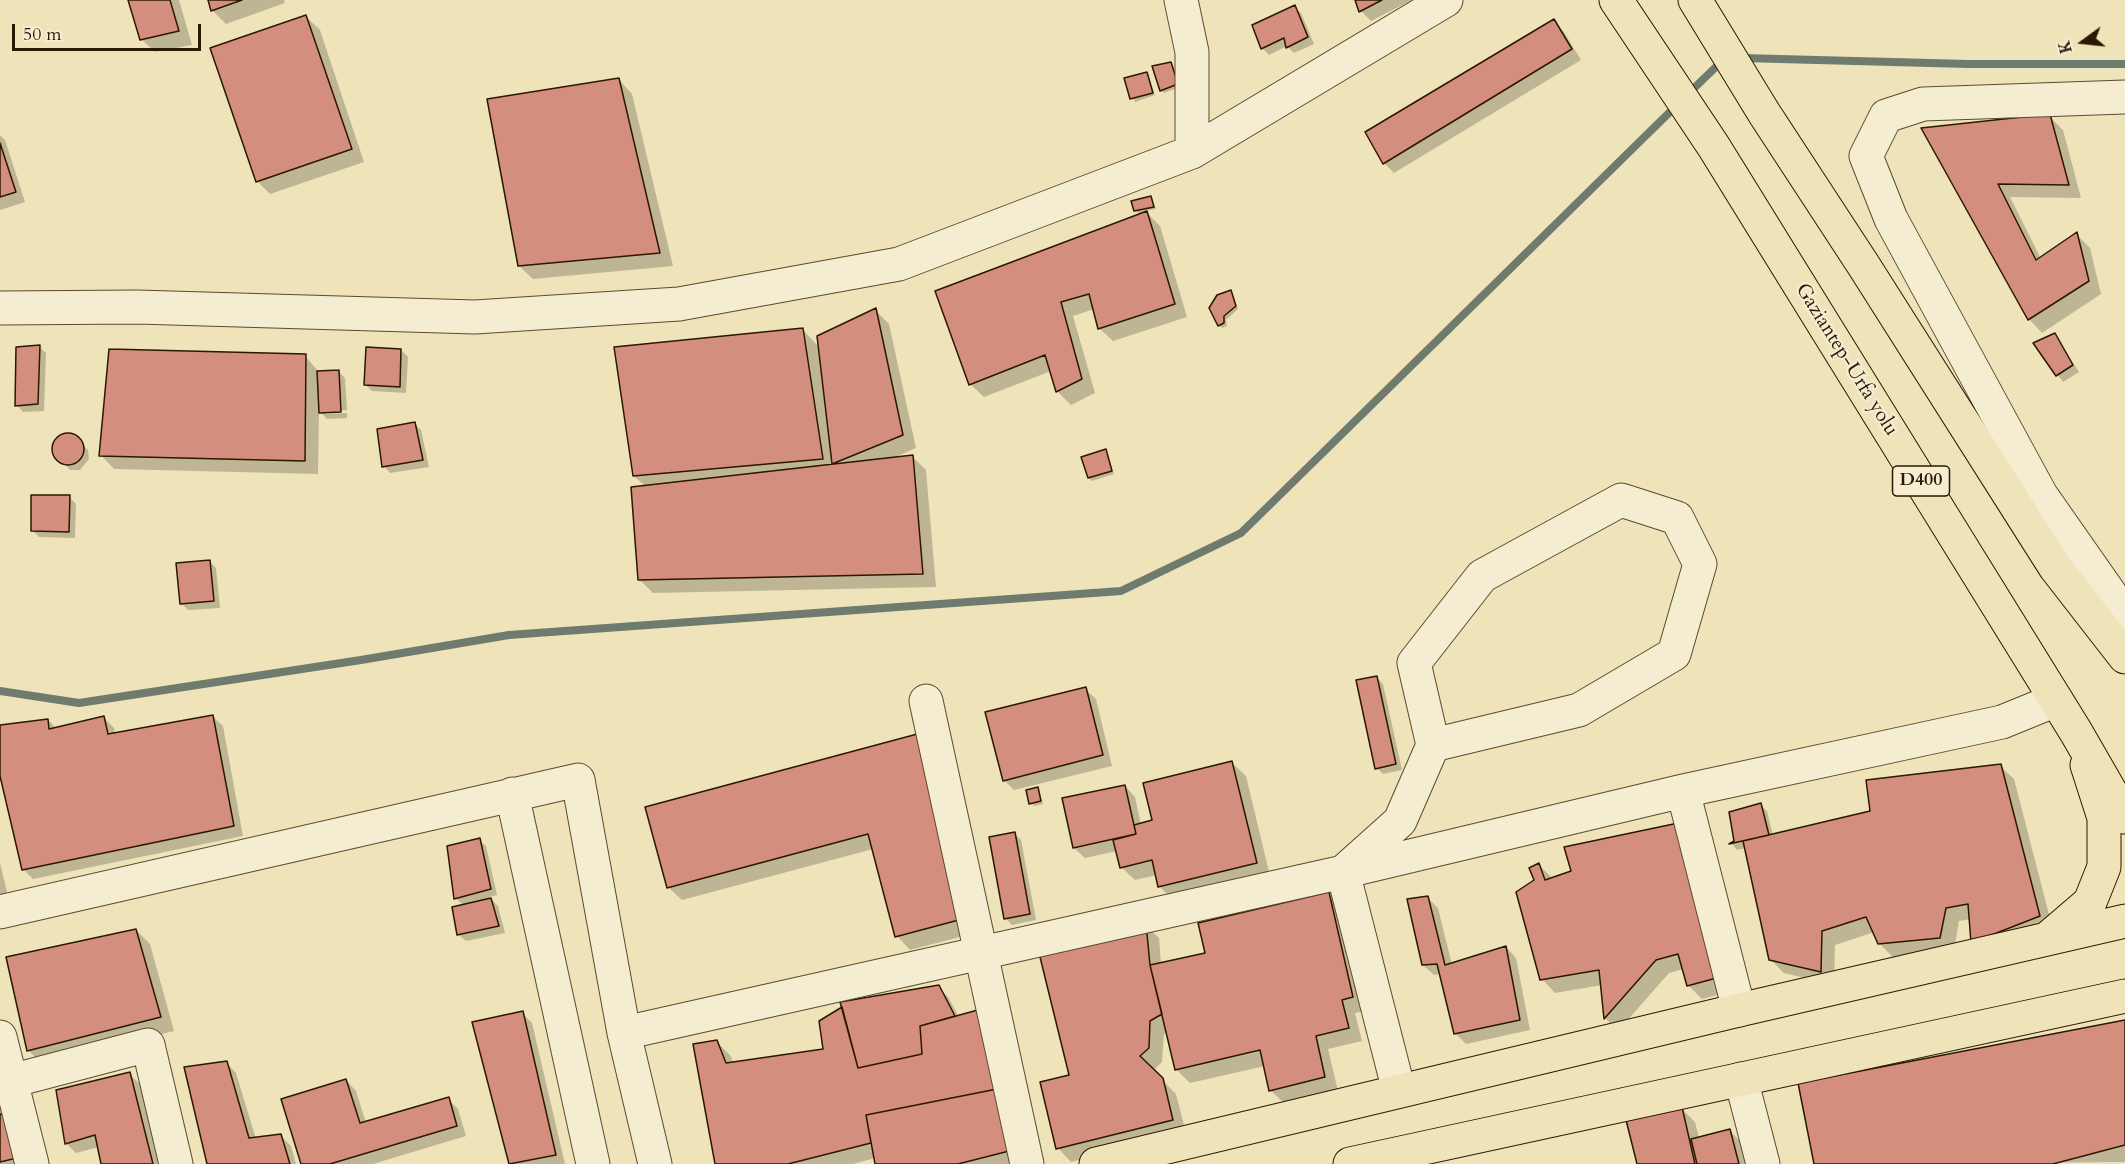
<!DOCTYPE html>
<html>
<head>
<meta charset="utf-8">
<style>
  body { margin:0 }
  #map { position:relative; width:2125px; height:1164px; overflow:hidden; background:#eee3b9; font-family:Cardo,serif }
  canvas { display:block }
  .north { position:absolute; left:2053px; top:12px; width:60px; height:60px; -webkit-text-stroke:4px #f4edd2; paint-order:stroke; rotate:255deg; font-size:16px; font-weight:700; line-height:24px; text-align:center; color:#2c1700 }
  .north::after { content:''; display:block; margin:auto; width:21px; height:27px; background:#2c1700; clip-path:polygon(50% 0,100% 100%,50% 72%,0 100%) }
  .scale { position:absolute; left:12px; top:24px; width:189px; height:27px; box-sizing:border-box; border:3px solid #2c1700; border-top:0; padding-left:8px; font-size:18px; line-height:21px; white-space:nowrap; color:#2c1700; -webkit-text-stroke:4px #f4edd2; paint-order:stroke }
</style>
</head>
<body>
<div id="map">
<canvas width="2125" height="1164"></canvas>
<div class="north">K</div>
<div class="scale">50 m</div>
</div>
<script>
const ctx = document.querySelector('canvas').getContext('2d');
ctx.lineJoin = 'round';
function fillPath(path, color) { ctx.fillStyle = color; ctx.fill(path, 'evenodd'); }
const poly = rows => new Path2D(rows.map(r => 'M' + r).join(''));
function strokePath(path, color, width, dash) { ctx.strokeStyle = color; ctx.lineWidth = width; ctx.lineCap = dash ? 'butt' : 'round'; ctx.setLineDash(dash || []); ctx.stroke(path); }
function drawText(font, color, halo, rows, align = 'center') {
  ctx.font = font + ' Cardo,serif'; ctx.lineWidth = 4.5; ctx.setLineDash([]); ctx.textBaseline = 'middle'; ctx.strokeStyle = halo; ctx.fillStyle = color; for (const [text, x, y, turn = 0] of rows) {
    ctx.save(); ctx.translate(x, y); ctx.rotate((+turn || 0) * Math.PI / 180); ctx.textAlign = isNaN(turn) ? turn : align; if (halo) ctx.strokeText(text, 0, 0); ctx.fillText(text, 0, 0); ctx.restore();
  }
}
fillPath(poly([
  [130,0,179,0,192,45,155,52,141,39],
  [209,0,284,0,285,3,226,24,212,10],
  [1357,0,1412,0,1371,21,1361,11],
  [1294,7,1301,13,1314,44,1294,53,1287,46,1269,55,1262,48],
  [306,17,320,30,364,162,270,194,257,181],
  [1554,21,1564,32,1581,60,1394,173,1384,163],
  [1171,63,1180,87,1164,93,1161,90],
  [1147,73,1155,95,1135,102,1126,79],
  [619,80,632,94,673,266,533,279,519,266],
  [2049,116,2063,130,2081,198,2010,197,2041,259,2076,234,2090,248,2101,294,2042,333,2029,319,1923,130],
  [0,135,5,140,25,202,0,210],
  [1151,198,1156,209,1145,211,1160,226,1187,317,1113,341,1099,328,1094,309,1073,316,1095,393,1071,405,1057,391,1051,371,984,397,970,384,1140,215,1135,210],
  [1231,292,1238,309,1226,320,1227,326,1222,328,1219,325],
  [875,310,889,324,916,448,893,458,912,456,926,470,936,587,653,593,640,580,645,486,634,476,803,330,819,347],
  [2055,335,2079,372,2063,382,2036,344],
  [39,347,46,353,44,411,23,412,17,405],
  [401,350,408,357,406,393,372,391,365,384],
  [305,356,319,372,338,371,345,378,347,410,325,411,325,414,347,413,347,418,327,419,319,410,318,474,114,469,101,455],
  [414,423,421,430,429,467,390,473,384,466],
  [64,435,73,436,88,450,89,459,80,470,70,470,54,452,57,440],
  [1106,451,1114,474,1092,481,1089,478],
  [69,497,76,504,75,538,39,537,32,530],
  [210,562,216,568,220,608,188,610,182,604],
  [1376,677,1383,684,1402,770,1383,774,1377,768],
  [1085,689,1096,699,1112,766,1014,790,1004,780],
  [212,716,223,726,243,836,33,879,23,869,0,769,0,727,48,720,57,729,104,718,114,728,115,734],
  [920,735,983,931,910,950,897,936,873,849,682,900,668,887],
  [1232,763,1246,776,1270,876,1173,900,1159,886,1157,875,1135,880,1121,867,1117,851,1085,858,1074,848,1125,786,1135,797,1141,825,1154,821],
  [2000,766,2014,779,2053,930,1986,956,1971,919,1959,921,1954,951,1893,957,1880,944,1874,932,1835,945,1834,985,1784,973,1770,959,1746,848,1737,850,1732,844,1760,805,1767,811,1773,836,1872,812],
  [1038,789,1043,804,1034,806,1031,803],
  [1015,834,1021,840,1036,920,1012,925,1005,918],
  [1696,837,1736,990,1702,999,1688,985,1684,969,1669,973,1618,1031,1605,1018,1602,985,1555,993,1542,979,1536,880,1539,865,1553,879],
  [479,840,486,846,497,895,489,897,498,906,505,933,466,941,459,935,464,906,456,898],
  [0,863,8,896,0,897],
  [1328,894,1342,908,1366,1011,1355,1013,1362,1041,1328,1049,1338,1091,1284,1103,1270,1090,1265,1066,1190,1083,1176,1069,1168,1032,1164,1034,1162,1062,1153,1071,1176,1094,1186,1133,1071,1162,1058,1148,1071,1076,1145,924,1159,938,1161,964,1207,954],
  [1428,898,1438,908,1452,965,1506,947,1516,958,1530,1030,1466,1044,1455,1033,1441,974,1434,975,1423,965],
  [136,930,150,944,174,1031,42,1064,28,1050],
  [938,987,948,997,959,1017,1025,1164,876,1164,875,1158,853,1164,717,1164,716,1041,730,1055,734,1064,824,1050,842,1009],
  [522,1013,532,1023,565,1164,511,1164,474,1024],
  [2125,1021,2125,1162,1815,1164],
  [226,1062,236,1073,256,1139,281,1136,291,1146,296,1164,209,1164],
  [129,1074,140,1084,160,1164,102,1164,99,1147,76,1153,66,1143],
  [346,1080,356,1091,366,1123,448,1099,458,1109,466,1136,373,1164,302,1164],
  [0,1089,32,1164,0,1164],
  [1681,1108,1695,1122,1699,1138,1730,1131,1740,1141,1746,1164,1638,1164]
]), '#0003');
strokePath(poly([
  [1742,58,1968,64,2125,64],
  [1688,94,1722,61],
  [0,691,79,703,361,660,509,635,1121,591,1241,533,1677,105]
]), '#6f7b6e', 8);
const building = poly([
  [128,0,170,0,179,31,140,40,128,0],
  [208,0,242,0,211,11,208,0],
  [1355,0,1382,0,1359,12,1355,0],
  [1295,5,1308,37,1286,48,1284,38,1261,49,1252,25,1295,5],
  [306,15,352,149,256,182,210,48,306,15],
  [1554,19,1572,49,1383,164,1365,132,1554,19],
  [1171,62,1178,84,1160,91,1152,66,1171,62],
  [1147,72,1153,93,1130,99,1124,78,1147,72],
  [619,78,660,253,518,266,487,99,619,78],
  [2050,114,2069,185,1998,184,2036,260,2077,232,2089,281,2028,320,1921,128,2050,114],
  [0,143,16,192,0,197,0,143],
  [1151,196,1154,207,1134,211,1131,201,1151,196],
  [1147,211,1175,304,1098,329,1089,294,1061,302,1082,379,1056,392,1045,355,969,385,935,291,1147,211],
  [1231,290,1236,306,1224,316,1224,323,1218,326,1209,308,1217,295,1231,290],
  [876,308,903,435,832,464,817,336,876,308],
  [803,328,823,459,633,476,614,347,803,328],
  [2055,333,2073,365,2056,376,2033,343,2055,333],
  [40,345,38,404,15,406,16,347,40,345],
  [366,347,401,349,400,387,364,385,366,347],
  [109,349,306,354,305,461,99,456,109,349],
  [339,370,341,412,319,413,317,371,339,370],
  [415,422,423,460,382,467,377,429,415,422],
  '52 449a16 16 0 1 1 32 0a16 16 0 1 1-32 0Z',
  [1106,449,1112,471,1088,478,1081,457,1106,449],
  [913,455,923,574,638,580,631,487,913,455],
  [31,495,70,495,69,532,31,531,31,495],
  [210,560,214,601,180,604,176,563,210,560],
  [1377,676,1396,764,1375,769,1356,680,1377,676],
  [1086,687,1103,755,1003,781,985,712,1086,687],
  [213,715,234,826,22,870,0,776,0,725,48,719,49,729,104,716,108,734,213,715],
  [921,733,970,917,895,937,868,834,667,888,645,807,921,733],
  [1232,761,1257,863,1158,887,1152,860,1120,868,1113,840,1136,834,1134,825,1152,820,1143,783,1232,761],
  [2001,764,2040,916,1971,943,1968,904,1946,908,1940,938,1878,944,1866,917,1822,931,1821,972,1769,960,1743,841,1870,811,1866,780,2001,764],
  [1125,785,1136,834,1073,848,1062,798,1125,785],
  [1038,787,1041,801,1029,804,1026,790,1038,787],
  [1761,803,1769,835,1729,844,1734,841,1729,812,1761,803],
  [1683,822,1724,976,1687,986,1678,954,1656,960,1604,1019,1599,970,1540,980,1516,892,1534,880,1529,868,1539,863,1545,880,1571,871,1564,847,1683,822],
  [1015,832,1030,914,1004,919,989,837,1015,832],
  [480,838,491,889,454,899,447,846,480,838],
  [1329,892,1353,997,1342,1000,1349,1028,1316,1036,1325,1077,1269,1091,1260,1050,1175,1070,1150,965,1205,953,1198,923,1329,892],
  [1428,896,1445,965,1506,946,1520,1020,1454,1034,1437,964,1422,965,1407,899,1428,896],
  [491,898,499,926,457,935,452,907,491,898],
  [1146,923,1150,965,1162,1014,1150,1021,1149,1048,1140,1056,1163,1078,1173,1120,1056,1149,1040,1082,1069,1075,1040,957,1048,944,1146,923],
  [136,929,161,1017,27,1051,6,957,136,929],
  [939,985,955,1016,920,1026,922,1054,858,1068,840,1002,939,985],
  [842,1007,858,1068,922,1054,920,1026,985,1008,1002,1088,866,1115,871,1143,788,1164,715,1164,693,1044,717,1040,726,1063,823,1049,819,1021,842,1007],
  [523,1011,556,1155,509,1164,472,1022,523,1011],
  [2125,1020,2125,1145,2053,1164,1814,1164,1798,1083,2125,1020],
  [227,1061,249,1138,281,1134,290,1164,207,1164,184,1067,227,1061],
  [130,1072,153,1164,101,1164,95,1135,65,1144,56,1090,130,1072],
  [346,1079,360,1123,449,1097,457,1126,330,1164,301,1164,281,1099,346,1079],
  [1002,1088,1017,1149,958,1164,875,1164,866,1115,1002,1088],
  [1682,1107,1695,1164,1637,1164,1626,1120,1682,1107],
  [0,1114,10,1116,21,1157,0,1162,0,1114],
  [1730,1129,1739,1164,1697,1164,1691,1139,1730,1129]
]);
fillPath(building, '#d48e7e');
strokePath(building, '#2c1700', 1.5);
const minor = poly([
  [1181,0,1192,52,1192,152],
  [2125,97,1923,104,1886,116,1866,156,1891,219,2041,495,2125,615],
  [0,308,137,307,475,317,679,304,899,264,1192,152,1446,0],
  [926,701,1027,1164],
  [1683,791,1739,1010],
  [512,794,593,1164],
  [0,912,578,780,624,1033,655,1164],
  [624,1033,1343,872,1683,791,2002,722,2056,700],
  [0,1037,32,1164],
  [1741,1079,1763,1164],
  [11,1081,148,1045,176,1164],
  [1399,1091,1343,872,1400,821,1433,745,1579,710,1674,654,1700,564,1677,518,1621,500,1482,576,1414,663,1433,745]
]);
const major = poly([
  [2048,938,2090,902,2104,867,2104,818,2087,765],
  [1096,1164,1739,1010,2125,921],
  [1350,1164,2125,996]
]);
const highway = poly([
  [1616,0,1714,147,2076,732,2125,817],
  [1695,0,1764,113,1864,266,2055,567,2125,657]
]);
strokePath(minor, '#5c4a2e', 35);
strokePath(major, '#2c1700', 35);
strokePath(highway, '#2c1700', 35);
strokePath(minor, '#f4edd2', 33);
strokePath(major, '#eee3b9', 33);
strokePath(highway, '#eee3b9', 33);
for (const [x, y, w] of [
  [1921,481,57]
]) { const box = new Path2D(); box.roundRect(x - w / 2, y - 15, w, 30, 4.5); ctx.fillStyle = '#f4edd2'; ctx.fill(box); strokePath(box, '#2c1700', 1.5); }
drawText('bold 18px', '#2c1700', null, [
  ["D400",1921,481]
]);
drawText('20px', '#2c1700', '#f4edd2', [
  ["Gaziantep-Urfa yolu",1846,360,58]
]);
</script>
</body>
</html>
